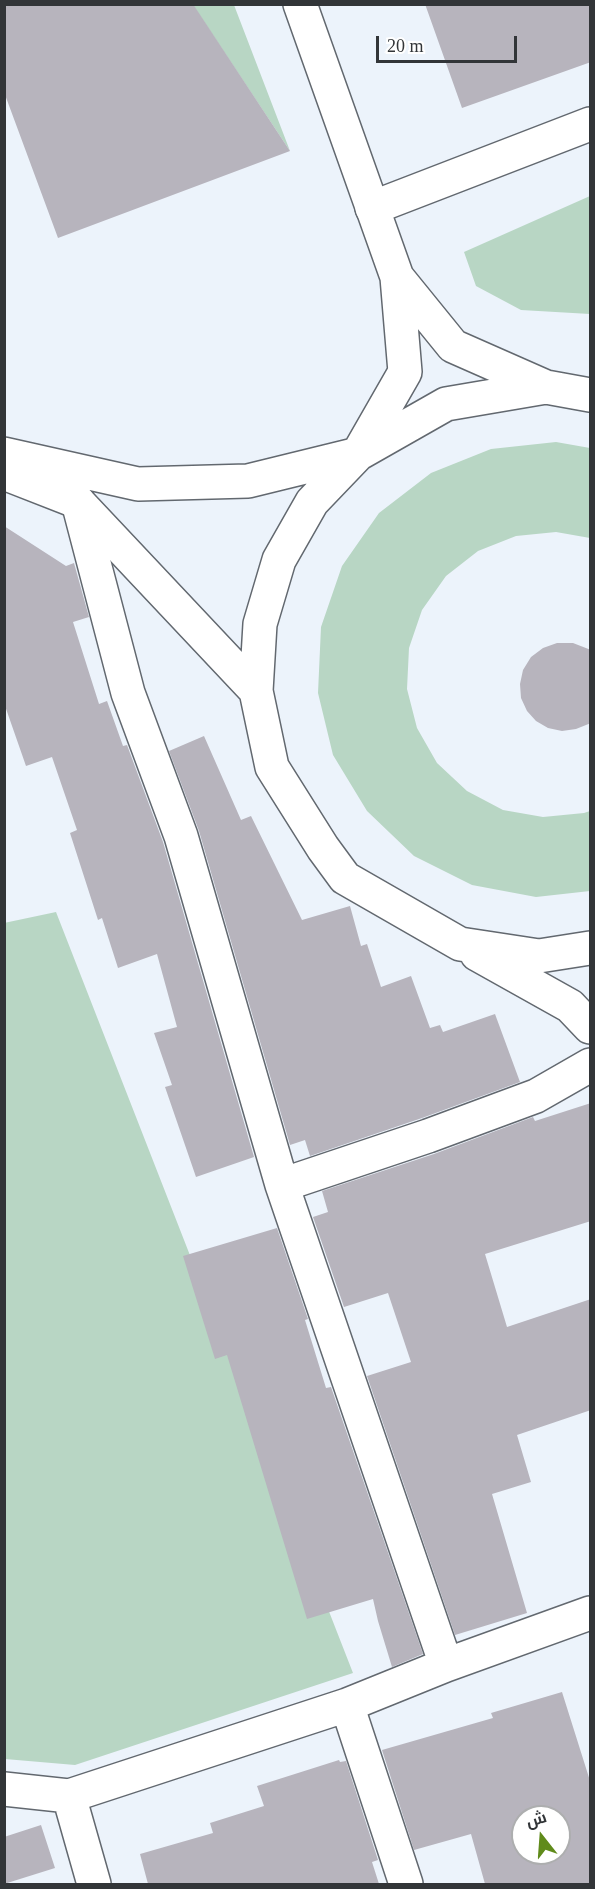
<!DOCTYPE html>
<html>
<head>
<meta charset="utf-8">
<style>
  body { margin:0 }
  #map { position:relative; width:595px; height:1889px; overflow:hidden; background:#ecf3fb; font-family:"Times New Roman",Cairo,serif }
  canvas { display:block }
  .frame { position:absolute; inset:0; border:6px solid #323538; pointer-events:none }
  .north { position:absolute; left:511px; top:1805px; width:60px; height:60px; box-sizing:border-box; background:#fff; border:2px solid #adaeaf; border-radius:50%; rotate:343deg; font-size:16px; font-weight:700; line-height:24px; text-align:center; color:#323538 }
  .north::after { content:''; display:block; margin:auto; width:21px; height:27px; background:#608b1b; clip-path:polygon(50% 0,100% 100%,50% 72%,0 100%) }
  .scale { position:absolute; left:376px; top:36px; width:141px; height:27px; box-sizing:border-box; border:3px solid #323538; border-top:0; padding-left:8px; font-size:18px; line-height:21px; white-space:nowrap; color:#323538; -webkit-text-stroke:4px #fff; paint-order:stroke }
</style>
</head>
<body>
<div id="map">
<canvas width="595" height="1889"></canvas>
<div class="frame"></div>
<div class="north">ش</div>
<div class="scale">20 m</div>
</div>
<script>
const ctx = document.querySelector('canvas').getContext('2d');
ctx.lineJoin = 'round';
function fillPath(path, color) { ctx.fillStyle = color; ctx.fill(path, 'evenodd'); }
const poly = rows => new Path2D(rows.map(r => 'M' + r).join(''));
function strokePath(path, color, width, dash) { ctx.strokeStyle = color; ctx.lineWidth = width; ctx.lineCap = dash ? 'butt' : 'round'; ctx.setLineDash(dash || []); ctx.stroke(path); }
fillPath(poly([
  [193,5,234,5,290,151],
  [590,196,590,314,521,310,476,286,464,252],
  [556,442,590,448,590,538,556,532,516,536,478,551,446,576,422,610,409,648,407,689,417,728,437,763,467,791,503,810,543,817,584,813,590,811,590,891,536,897,472,885,414,856,367,811,333,755,318,693,321,627,342,566,379,513,431,473,491,449],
  [56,912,353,1673,75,1765,5,1759,4,923]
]), '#b8d6c4');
fillPath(poly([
  [4,4,193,4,290,151,58,238,4,92],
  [425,4,591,4,591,62,462,108],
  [4,526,66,566,74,563,89,617,73,622,99,704,107,701,123,746,127,745,163,842,254,1157,196,1177,165,1087,172,1085,154,1033,177,1027,157,954,118,968,102,918,98,920,70,833,77,830,52,757,26,766,4,703],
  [557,643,573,643,591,650,591,723,576,729,562,731,548,728,536,721,527,711,521,698,520,684,523,670,531,657,543,648],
  [204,736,241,820,251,816,302,920,350,906,361,946,367,944,381,987,411,976,430,1028,440,1025,443,1032,495,1014,520,1082,422,1118,310,1156,305,1140,290,1145,199,831,169,751],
  [591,1103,591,1221,485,1254,507,1327,591,1299,591,1410,517,1435,531,1482,492,1494,527,1613,455,1635,367,1376,411,1362,388,1293,344,1307,313,1217,328,1212,322,1191,434,1154,533,1117,535,1121],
  [277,1228,308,1319,305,1320,326,1388,331,1387,423,1654,392,1667,378,1621,373,1599,307,1619,227,1355,215,1359,183,1256],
  [562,1692,591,1784,591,1884,485,1884,471,1834,414,1850,382,1750,493,1718,491,1713],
  [523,1817,559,1817,559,1853,523,1853],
  [339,1760,340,1762,346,1761,378,1860,372,1862,379,1884,148,1884,140,1854,213,1833,210,1823,264,1806,257,1786],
  [41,1825,55,1868,4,1884,4,1837]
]), '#b7b4bd');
const minor = poly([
  [372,208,590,124],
  [78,502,128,693,181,836,282,1185,446,1665],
  [282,1185,428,1136,536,1096,590,1065],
  [347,1705,406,1884],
  [4,1789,69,1796,347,1705,446,1665,590,1613],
  [69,1796,94,1884]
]);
const major = poly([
  [397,277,453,346,546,387],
  [590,395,546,387,446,404,358,454,312,502,279,560,260,624,256,691,272,767,323,848,345,878,460,944,539,956,590,948],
  [4,454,138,484,248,481,358,454,405,372,397,277,300,4],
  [4,473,78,502,256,691],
  [477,954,570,1006,590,1027]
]);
strokePath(minor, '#62686f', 36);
strokePath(major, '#62686f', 36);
strokePath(minor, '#fff', 33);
strokePath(major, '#fff', 33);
</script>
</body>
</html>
